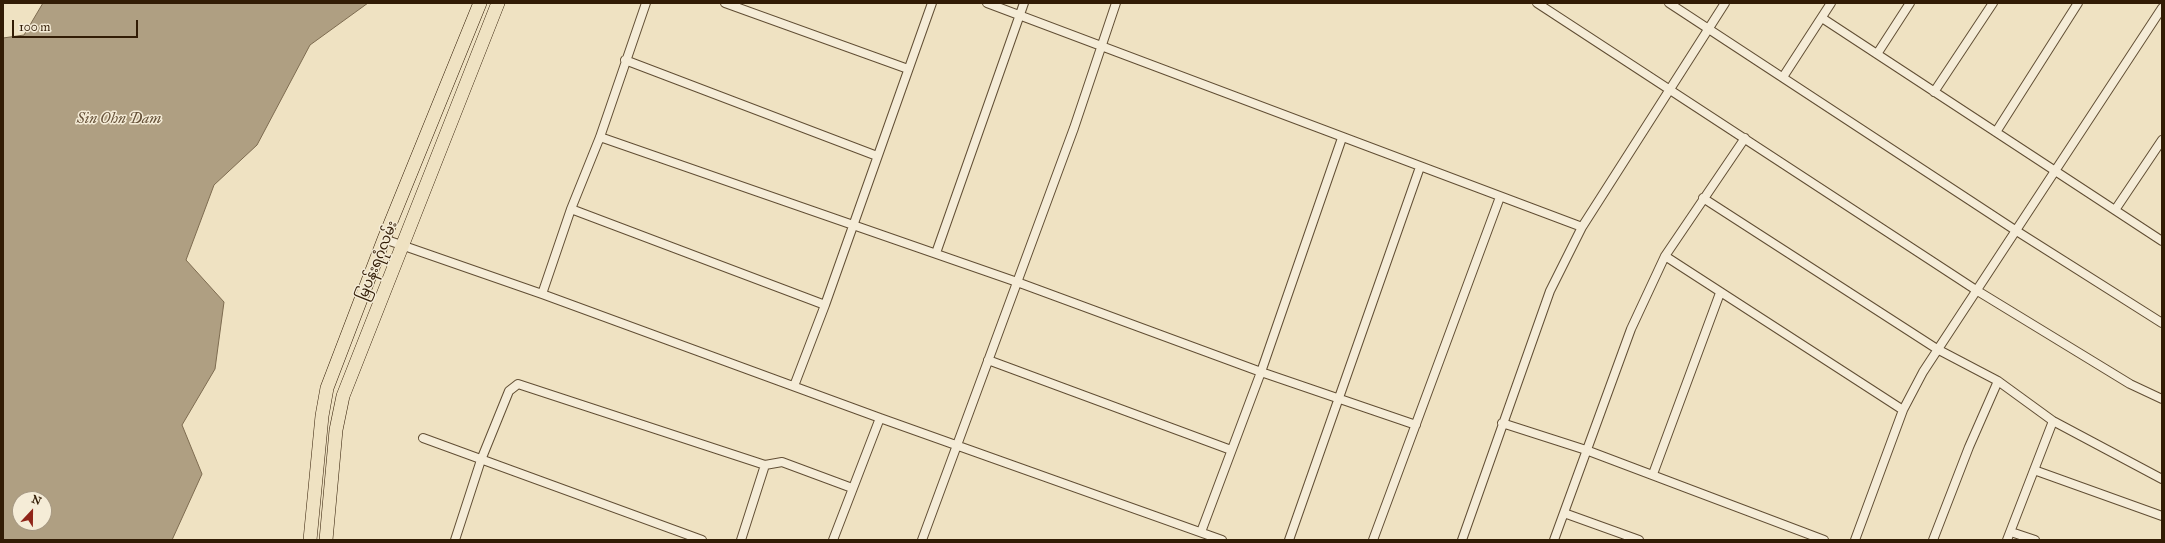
<!DOCTYPE html>
<html>
<head>
<meta charset="utf-8">
<style>
  body { margin:0 }
  #map { position:relative; width:2165px; height:543px; overflow:hidden; background:#efe2c2; font-family:"IM FELL Great Primer",serif }
  canvas { display:block }
  .frame { position:absolute; inset:0; border:4px solid #321c05; pointer-events:none }
  .north { position:absolute; left:12px; top:491px; width:40px; height:40px; box-sizing:border-box; background:#f5ecd7; border:1px solid #a79983; border-radius:50%; rotate:22deg; font-size:11px; font-weight:700; line-height:16px; text-align:center; color:#321c05 }
  .north::after { content:''; display:block; margin:auto; width:14px; height:18px; background:#8f2418; clip-path:polygon(50% 0,100% 100%,50% 72%,0 100%) }
  .scale { position:absolute; left:12px; top:20px; width:126px; height:18px; box-sizing:border-box; border:2px solid #321c05; border-top:0; padding-left:5px; font-size:12px; line-height:14px; white-space:nowrap; color:#321c05; -webkit-text-stroke:3px #f5ecd7; paint-order:stroke }
</style>
</head>
<body>
<div id="map">
<canvas width="2165" height="543"></canvas>
<div class="frame"></div>
<div class="north">N</div>
<div class="scale">100 m</div>
</div>
<script>
const ctx = document.querySelector('canvas').getContext('2d');
ctx.lineJoin = 'round';
function fillPath(path, color) { ctx.fillStyle = color; ctx.fill(path, 'evenodd'); }
const poly = rows => new Path2D(rows.map(r => 'M' + r).join(''));
function strokePath(path, color, width, dash) { ctx.strokeStyle = color; ctx.lineWidth = width; ctx.lineCap = dash ? 'butt' : 'round'; ctx.setLineDash(dash || []); ctx.stroke(path); }
function drawText(font, color, halo, rows, align = 'center') {
  ctx.font = font + ' "IM FELL Great Primer","Noto Sans Myanmar",serif'; ctx.lineWidth = 3; ctx.setLineDash([]); ctx.textBaseline = 'middle'; ctx.strokeStyle = halo; ctx.fillStyle = color; for (const [text, x, y, turn = 0] of rows) {
    ctx.save(); ctx.translate(x, y); ctx.rotate((+turn || 0) * Math.PI / 180); ctx.textAlign = isNaN(turn) ? turn : align; if (halo) ctx.strokeText(text, 0, 0); ctx.fillText(text, 0, 0); ctx.restore();
  }
}
const water = poly([
  [43,3,368,3,310,45,257,145,214,185,186,260,224,302,215,369,182,425,202,474,172,540,3,540,3,38,24,35,43,3],
  [20,499,44,499,44,523,20,523,20,499]
]);
fillPath(water, '#af9f82');
strokePath(water, '#7d6b50', 1);
const street = poly([
  [725,3,908,69],
  [987,3,1582,227],
  [1537,3,1976,290,2130,384,2162,399],
  [1669,3,2015,230,2162,323],
  [1822,18,2162,241],
  [1877,54,1910,3],
  [625,60,877,156],
  [1783,77,1831,3],
  [1934,92,1993,3],
  [1996,132,2078,3],
  [600,137,1017,282,1261,372,1416,425],
  [1703,198,1937,349,1998,381,2053,421,2162,479],
  [571,209,825,305],
  [2115,210,2162,140],
  [384,239,542,294,880,418,1222,540],
  [936,253,1024,3],
  [1665,256,1903,410],
  [542,294,571,209,600,137,646,3],
  [988,360,1231,450],
  [794,386,825,305,932,3],
  [1502,423,1586,450,1824,540],
  [423,438,702,540],
  [765,465,782,462,852,488],
  [2034,470,2162,516],
  [1653,474,1720,293],
  [1564,513,1639,540],
  [1201,532,1261,372,1342,138],
  [2011,532,2035,540],
  [455,540,481,460,509,391,518,384,765,465,741,540],
  [833,540,880,418],
  [922,540,1074,128,1116,3],
  [1289,540,1420,167],
  [1373,540,1500,197],
  [1462,540,1550,291,1582,227,1725,3],
  [1554,540,1631,329,1665,256,1745,138],
  [1855,540,1903,410,1923,372,2162,8],
  [1933,540,1969,447,1998,381],
  [2007,540,2053,421]
]);
const primary = poly([
  [310,540,322,416,327,388,384,239,480,3],
  [326,540,336,430,343,396,498,3]
]);
strokePath(street, '#614e34', 10);
strokePath(primary, '#321c05', 14);
strokePath(street, '#f5ecd7', 8);
strokePath(primary, '#efe2c2', 13);
drawText('14px', '#321c05', '#f5ecd7', [
  ["မြပန်းရဂုံလမ်း",378,261,-68]
]);
drawText('italic 15px', '#645037', '#f5ecd7', [
  ["Sin Ohn Dam",119,119]
]);
</script>
</body>
</html>
